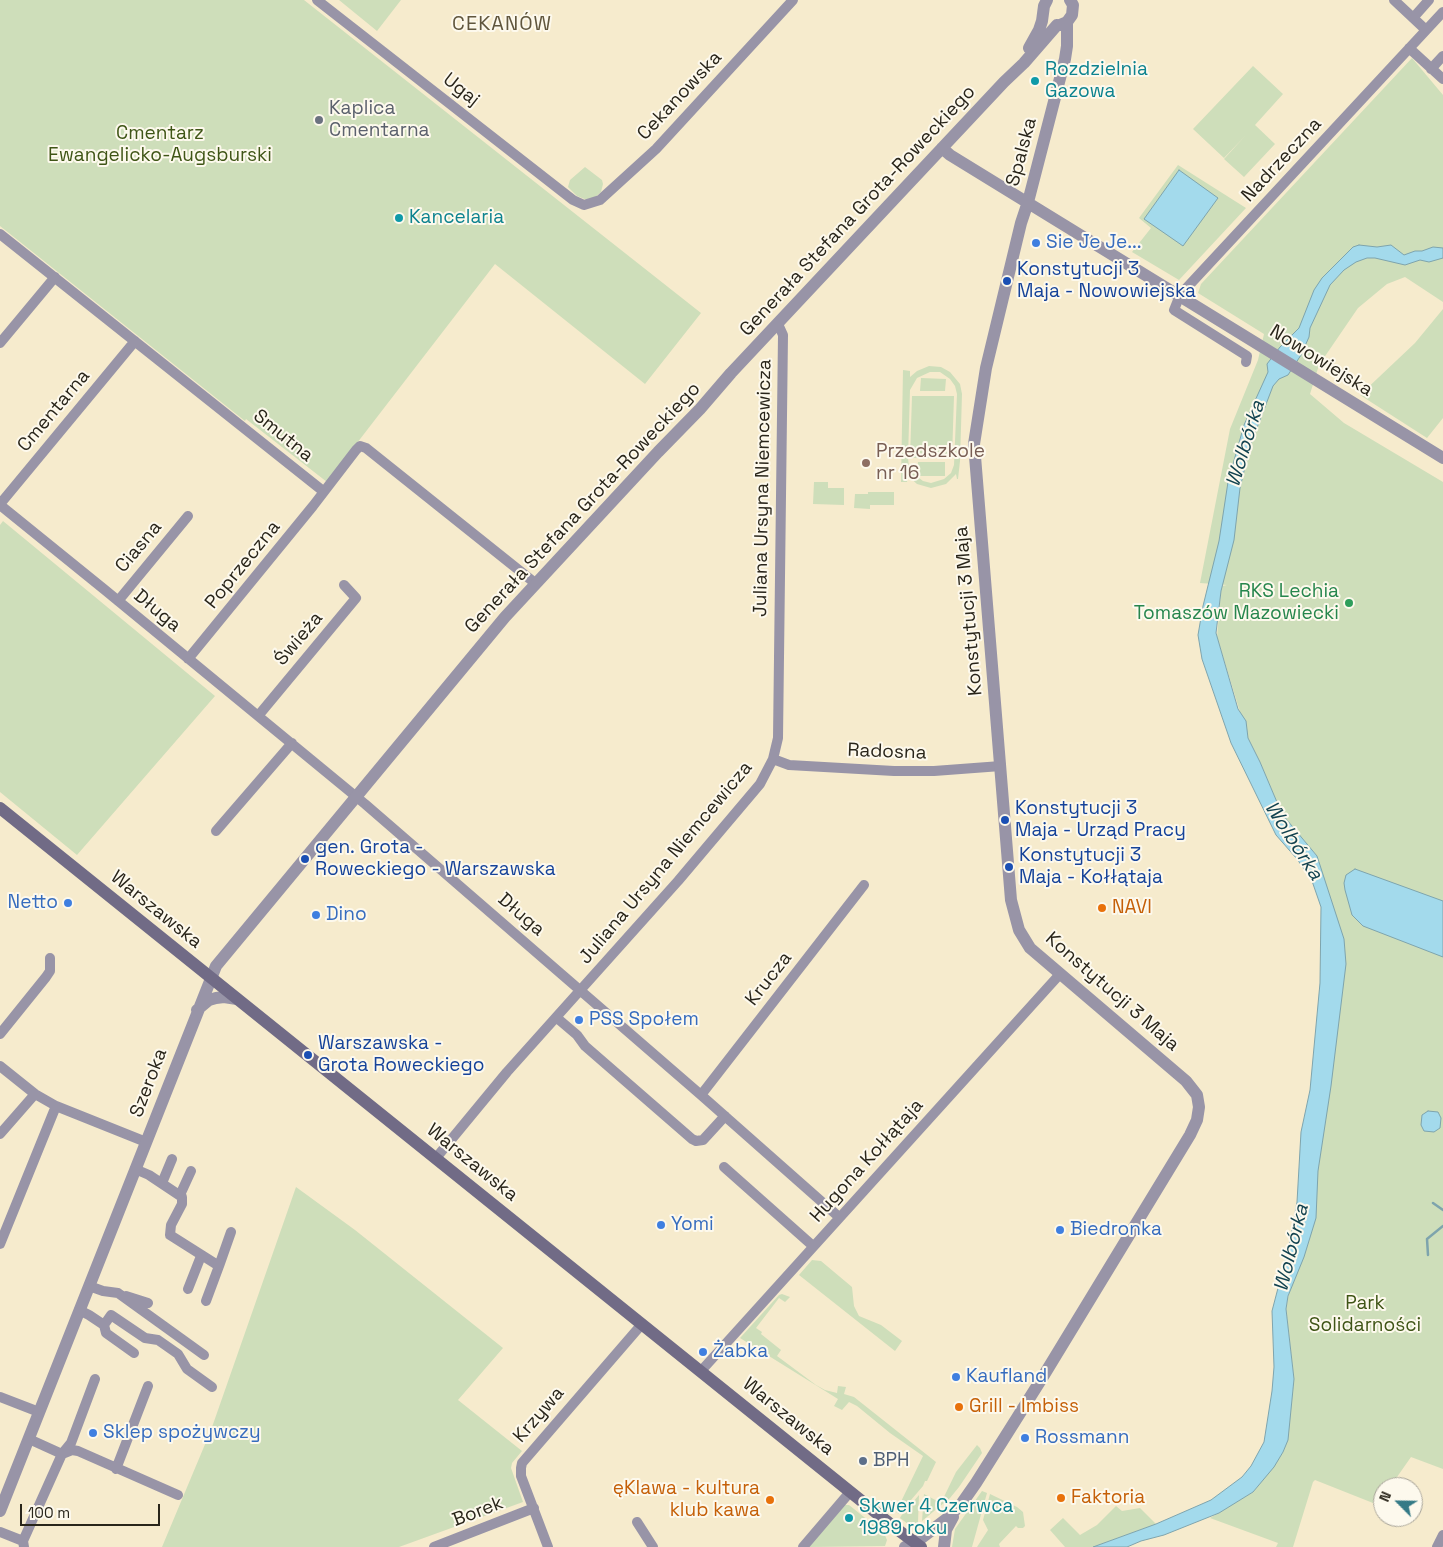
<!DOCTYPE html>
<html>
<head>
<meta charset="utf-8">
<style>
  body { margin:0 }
  #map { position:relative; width:1443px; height:1547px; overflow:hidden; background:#f6ebcd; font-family:"Space Grotesk",sans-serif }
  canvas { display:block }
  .north { position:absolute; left:1373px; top:1477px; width:50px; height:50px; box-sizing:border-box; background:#fdf9ed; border:1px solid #a8a499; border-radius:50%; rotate:293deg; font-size:14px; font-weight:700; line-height:20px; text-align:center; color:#29251a }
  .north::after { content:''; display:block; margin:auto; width:18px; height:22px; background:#347a86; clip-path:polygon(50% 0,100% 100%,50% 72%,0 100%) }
  .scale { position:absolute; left:20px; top:1504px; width:140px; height:22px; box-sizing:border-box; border:2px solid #29251a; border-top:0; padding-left:6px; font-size:15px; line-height:18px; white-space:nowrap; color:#29251a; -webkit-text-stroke:4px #fdf9ed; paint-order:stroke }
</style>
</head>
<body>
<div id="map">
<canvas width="1443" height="1547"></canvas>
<div class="north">N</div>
<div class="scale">100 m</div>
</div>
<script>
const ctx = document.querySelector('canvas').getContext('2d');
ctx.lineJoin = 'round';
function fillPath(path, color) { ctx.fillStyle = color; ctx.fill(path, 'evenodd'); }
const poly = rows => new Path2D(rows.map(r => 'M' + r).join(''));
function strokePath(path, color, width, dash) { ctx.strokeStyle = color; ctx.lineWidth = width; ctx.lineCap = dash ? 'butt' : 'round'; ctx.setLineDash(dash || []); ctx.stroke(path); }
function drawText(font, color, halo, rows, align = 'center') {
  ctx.font = font + ' "Space Grotesk",sans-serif'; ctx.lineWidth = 4; ctx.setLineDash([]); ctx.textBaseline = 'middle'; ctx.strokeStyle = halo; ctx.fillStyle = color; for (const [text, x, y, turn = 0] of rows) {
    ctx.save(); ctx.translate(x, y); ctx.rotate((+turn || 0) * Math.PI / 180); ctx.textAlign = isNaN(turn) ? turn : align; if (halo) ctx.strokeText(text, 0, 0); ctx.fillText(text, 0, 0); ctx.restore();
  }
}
fillPath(poly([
  [0,0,304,0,701,313,645,384,495,264,327,482,246,419,245,421,0,226],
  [339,0,401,0,377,31],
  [1412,58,1443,95,1443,302,1405,277,1387,284,1358,308,1319,365,1310,394,1344,423,1443,482,1443,1469,1411,1457,1390,1487,1383,1487,1383,1497,1378,1496,1373,1503,1315,1480,1313,1482,1293,1547,1276,1547,1278,1543,1210,1518,1253,1492,1283,1452,1289,1425,1294,1379,1286,1309,1343,987,1317,856,1282,814,1260,762,1248,738,1217,637,1221,591,1222,586,1227,585,1200,583,1230,429,1258,360,1264,334,1198,293,1201,284],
  [1253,66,1283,94,1255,125,1275,144,1244,177,1224,159,1245,136,1224,158,1193,129],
  [1178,165,1246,208,1179,280,1132,252,1151,228,1139,218],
  [585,167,602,180,603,184,601,192,593,199,587,200,577,196,568,187,570,180],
  [1443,309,1443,418,1427,438,1360,395,1415,343],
  [929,366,941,367,950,372,960,384,962,394,960,461,958,479,957,479,956,474,946,484,931,488,917,484,908,476,907,482,901,482,903,370,910,371,910,377,917,371],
  [930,372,940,372,950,379,955,386,957,394,954,465,951,473,944,479,931,483,923,481,914,474,909,467,908,458,910,390,917,378],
  [921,378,946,379,945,391,920,391],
  [912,396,954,396,952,458,910,458],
  [918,462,945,462,945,476,917,476],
  [814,482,828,482,828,488,844,488,844,505,813,504],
  [868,492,894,492,894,505,870,505,870,509,854,508,855,494,868,494],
  [3,521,215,696,77,855,0,792,0,525],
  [296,1187,355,1230,503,1348,458,1400,522,1451,512,1463,511,1468,523,1502,399,1547,162,1547,211,1430],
  [812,1260,821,1261,852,1287,854,1306,859,1316,881,1325,902,1341,895,1351,799,1275],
  [782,1294,790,1297,785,1302,779,1298,756,1328,762,1332,761,1334,781,1350,777,1356,816,1385,825,1390,837,1393,838,1386,846,1387,844,1394,854,1397,936,1462,927,1481,925,1481,923,1486,899,1514,896,1512,923,1456,890,1433,857,1406,849,1402,842,1410,834,1406,838,1399,740,1338,779,1295],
  [977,1445,980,1448,982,1453,959,1487,950,1498,922,1521,924,1494,941,1503,956,1472],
  [982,1491,987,1493,972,1547,952,1547,955,1529],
  [990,1494,1017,1507,1023,1512,1025,1526,1023,1528,1018,1528,1016,1526,999,1544,1000,1547,977,1547,988,1530,983,1520],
  [919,1495,918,1522,915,1525,908,1524,900,1518,901,1516],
  [843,1505,849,1505,884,1533,887,1540,885,1546,809,1547],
  [1116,1506,1122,1511,1140,1508,1156,1524,1093,1547,1065,1547,1050,1530,1063,1518,1080,1535,1097,1525]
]), '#cedeba');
const water = poly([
  [1179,170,1218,198,1183,246,1144,219,1179,170],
  [1359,245,1377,247,1391,245,1404,255,1415,251,1422,251,1433,247,1443,248,1443,258,1429,262,1420,260,1405,265,1375,258,1367,258,1356,262,1344,270,1330,285,1310,328,1309,337,1301,355,1288,375,1279,379,1273,386,1250,446,1240,488,1234,540,1221,591,1216,633,1238,709,1246,721,1248,738,1260,762,1282,814,1317,856,1344,939,1346,964,1331,1086,1318,1171,1316,1218,1304,1257,1288,1296,1286,1309,1294,1379,1288,1440,1283,1452,1274,1467,1253,1492,1219,1513,1164,1535,1141,1541,1127,1547,1093,1547,1156,1524,1211,1500,1242,1477,1251,1466,1264,1442,1272,1391,1274,1367,1272,1311,1289,1246,1297,1202,1301,1132,1310,1090,1320,983,1321,907,1312,881,1297,859,1276,835,1231,743,1202,659,1198,635,1203,606,1219,541,1228,482,1244,425,1268,372,1267,364,1280,347,1299,328,1314,290,1322,278,1353,247,1359,245],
  [1355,869,1443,901,1443,957,1363,926,1352,915,1345,890,1344,883,1346,875,1355,869],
  [1428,1111,1438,1112,1441,1118,1440,1128,1434,1132,1424,1131,1421,1125,1422,1115,1428,1111]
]);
fillPath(water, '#a3daec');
strokePath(water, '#7ea4ad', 1);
strokePath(poly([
  [1433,1203,1443,1210],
  [1428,1255,1427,1239,1443,1226]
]), '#7ea4ad', 2.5);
strokePath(poly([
  [317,0,573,200,584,205,600,200,656,149,793,0],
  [1394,0,1426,30],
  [1413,18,1429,0],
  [1409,48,1443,79],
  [1431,69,1443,56],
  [0,234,323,491],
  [0,343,55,277],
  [1246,362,1247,356,1174,310,1180,295,1443,12],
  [0,504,135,341],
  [0,505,105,590,365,804,701,1095,839,1217],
  [118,601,188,516],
  [188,659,313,506,356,450,360,446,366,448,535,583],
  [258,716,356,598,344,585],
  [773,759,789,765,894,771,934,771,1001,766],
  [216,831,292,743],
  [557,1018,577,1035,585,1046,692,1139,696,1141,703,1140,725,1116],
  [0,1034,46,977,50,971,50,958],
  [0,1066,35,1094,56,1106,146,1142],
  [701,1095,864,885],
  [0,1134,35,1094],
  [436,1158,507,1072,678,881,760,784,773,759,778,738,783,335,778,324],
  [724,1167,813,1246],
  [135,1169,149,1175,182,1197,182,1204,171,1225,170,1235,219,1266,206,1301],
  [162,1183,172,1159],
  [180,1195,191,1171],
  [0,1244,56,1106],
  [219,1266,231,1232],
  [89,1286,103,1291,118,1293,204,1355],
  [188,1289,201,1256],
  [126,1296,148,1303],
  [79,1310,89,1315,104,1325,106,1333,134,1353],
  [104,1325,111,1315,145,1338,158,1340,178,1354,187,1369,212,1387],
  [701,1371,1060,974],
  [0,1397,39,1412],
  [29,1439,62,1454,72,1450,78,1451,178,1495],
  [116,1469,148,1386],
  [637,1522,653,1547],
  [0,1532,23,1541,24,1547],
  [23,1541,62,1454,71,1443,95,1379],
  [434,1547,534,1508],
  [548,1547,521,1476,521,1468,522,1463,642,1324],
  [803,1547,850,1492],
  [1437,1547,1443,1535]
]), '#9894a7', 10);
strokePath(poly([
  [1060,25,1067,22,1072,15,1073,5,1070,0],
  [1029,48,1039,30,1042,21,1044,6,1047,0],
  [942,148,950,155,1443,458],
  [197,1010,209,1000,216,998,224,997,237,999],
  [0,1511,216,966,505,617,658,452,700,409,731,373,1004,82,1024,63,1057,25],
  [905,1547,915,1543,949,1517,962,1503,976,1483,1044,1375,1190,1135,1197,1120,1199,1107,1197,1095,1186,1081,1030,948,1019,930,1011,900,974,444,986,368,1021,223,1028,202,1065,59,1067,46,1067,22],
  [944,1547,946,1530,953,1517]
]), '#9894a7', 12);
strokePath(poly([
  [0,808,894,1527,921,1547]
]), '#716b86', 12);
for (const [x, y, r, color] of [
  [1035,81,5,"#0f9aa8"],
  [319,120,5,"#6b7280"],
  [399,218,5,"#0f9aa8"],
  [1036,243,5,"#3f7fe0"],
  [1007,281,5,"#1a4fb4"],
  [866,463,5,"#8d6e63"],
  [1349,603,5,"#2e9e5b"],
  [1005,820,5,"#1a4fb4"],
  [305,859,5,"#1a4fb4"],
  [1009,867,5,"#1a4fb4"],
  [68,903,5,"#3f7fe0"],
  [1102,908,5,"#e8710a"],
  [316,915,5,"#3f7fe0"],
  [579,1020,5,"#3f7fe0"],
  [308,1055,5,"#1a4fb4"],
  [661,1225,5,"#3f7fe0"],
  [1060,1230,5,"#3f7fe0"],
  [703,1352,5,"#3f7fe0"],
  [956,1377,5,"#3f7fe0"],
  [959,1407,5,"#e8710a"],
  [93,1433,5,"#3f7fe0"],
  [1025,1438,5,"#3f7fe0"],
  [863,1461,5,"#5c6f8a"],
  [1061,1498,5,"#e8710a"],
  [770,1500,5,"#e8710a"],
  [849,1518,5,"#0f9aa8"]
]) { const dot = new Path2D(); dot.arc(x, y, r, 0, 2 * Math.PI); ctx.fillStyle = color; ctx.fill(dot); strokePath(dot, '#fdf9ed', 2); }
drawText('19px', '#0d838f', '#fdf9ed', [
  ["Rozdzielnia",1045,70],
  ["Gazowa",1045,92],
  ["Kancelaria",409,218],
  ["Skwer 4 Czerwca",859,1507],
  ["1989 roku",859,1529]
], 'left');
drawText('19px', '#29251a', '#fdf9ed', [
  ["Ugaj",461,90,38],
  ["Cekanowska",680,96,-47],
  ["Spalska",1022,152,-75],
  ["Nadrzeczna",1282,160,-47],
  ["Generała Stefana Grota-Roweckiego",858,211,-47],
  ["Nowowiejska",1321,361,32],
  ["Cmentarna",54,411,-50],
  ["Smutna",283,436,39],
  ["Juliana Ursyna Niemcewicza",763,488,-89],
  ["Generała Stefana Grota-Roweckiego",583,508,-47],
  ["Ciasna",139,547,-50],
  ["Poprzeczna",243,565,-51],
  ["Długa",157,611,40],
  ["Konstytucji 3 Maja",969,611,-95],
  ["Świeża",299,639,-50],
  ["Radosna",887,752,2],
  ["Juliana Ursyna Niemcewicza",666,863,-50],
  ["Warszawska",156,910,39],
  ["Długa",521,915,41],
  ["Krucza",769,979,-52],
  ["Konstytucji 3 Maja",1112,992,41],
  ["Szeroka",149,1083,-69],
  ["Hugona Kołłątaja",867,1161,-48],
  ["Warszawska",472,1163,39],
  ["Krzywa",539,1415,-49],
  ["Warszawska",788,1417,39],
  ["Borek",478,1512,-21]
]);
drawText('19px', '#5b616d', '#fdf9ed', [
  ["Kaplica",329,109],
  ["Cmentarna",329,131]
], 'left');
drawText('19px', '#3f5516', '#fdf9ed', [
  ["Cmentarz",160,134],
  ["Ewangelicko-Augsburski",160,156],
  ["Park",1365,1304],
  ["Solidarności",1365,1326]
]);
drawText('19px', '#366cbe', '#fdf9ed', [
  ["Sie Je Je...",1046,243],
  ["Netto",58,903,"right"],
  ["Dino",326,915],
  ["PSS Społem",589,1020],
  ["Yomi",671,1225],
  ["Biedronka",1070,1230],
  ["Żabka",713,1352],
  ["Kaufland",966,1377],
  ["Sklep spożywczy",103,1433],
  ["Rossmann",1035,1438]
], 'left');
drawText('19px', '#164399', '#fdf9ed', [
  ["Konstytucji 3",1017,270],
  ["Maja - Nowowiejska",1017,292],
  ["Konstytucji 3",1015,809],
  ["Maja - Urząd Pracy",1015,831],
  ["gen. Grota -",315,848],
  ["Roweckiego - Warszawska",315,870],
  ["Konstytucji 3",1019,856],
  ["Maja - Kołłątaja",1019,878],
  ["Warszawska -",318,1044],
  ["Grota Roweckiego",318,1066]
], 'left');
drawText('19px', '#785e54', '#fdf9ed', [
  ["Przedszkole",876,452],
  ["nr 16",876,474]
], 'left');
drawText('19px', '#27864d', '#fdf9ed', [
  ["RKS Lechia",1339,592],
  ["Tomaszów Mazowiecki",1339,614]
], 'right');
drawText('19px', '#c56008', '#fdf9ed', [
  ["NAVI",1112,908],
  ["Grill - Imbiss",969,1407],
  ["ęKlawa - kultura",760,1489,"right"],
  ["klub kawa",760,1511,"right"],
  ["Faktoria",1071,1498]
], 'left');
drawText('19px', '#4e5e75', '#fdf9ed', [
  ["BPH",873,1461]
], 'left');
ctx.letterSpacing = '1px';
drawText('20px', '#60563d', '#fdf9ed', [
  ["CEKANÓW",502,25]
]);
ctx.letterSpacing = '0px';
drawText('italic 20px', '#134350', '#fdf9ed', [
  ["Wolbórka",1246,444,-73],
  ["Wolbórka",1293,841,57],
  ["Wolbórka",1292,1248,-76]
]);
</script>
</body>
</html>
